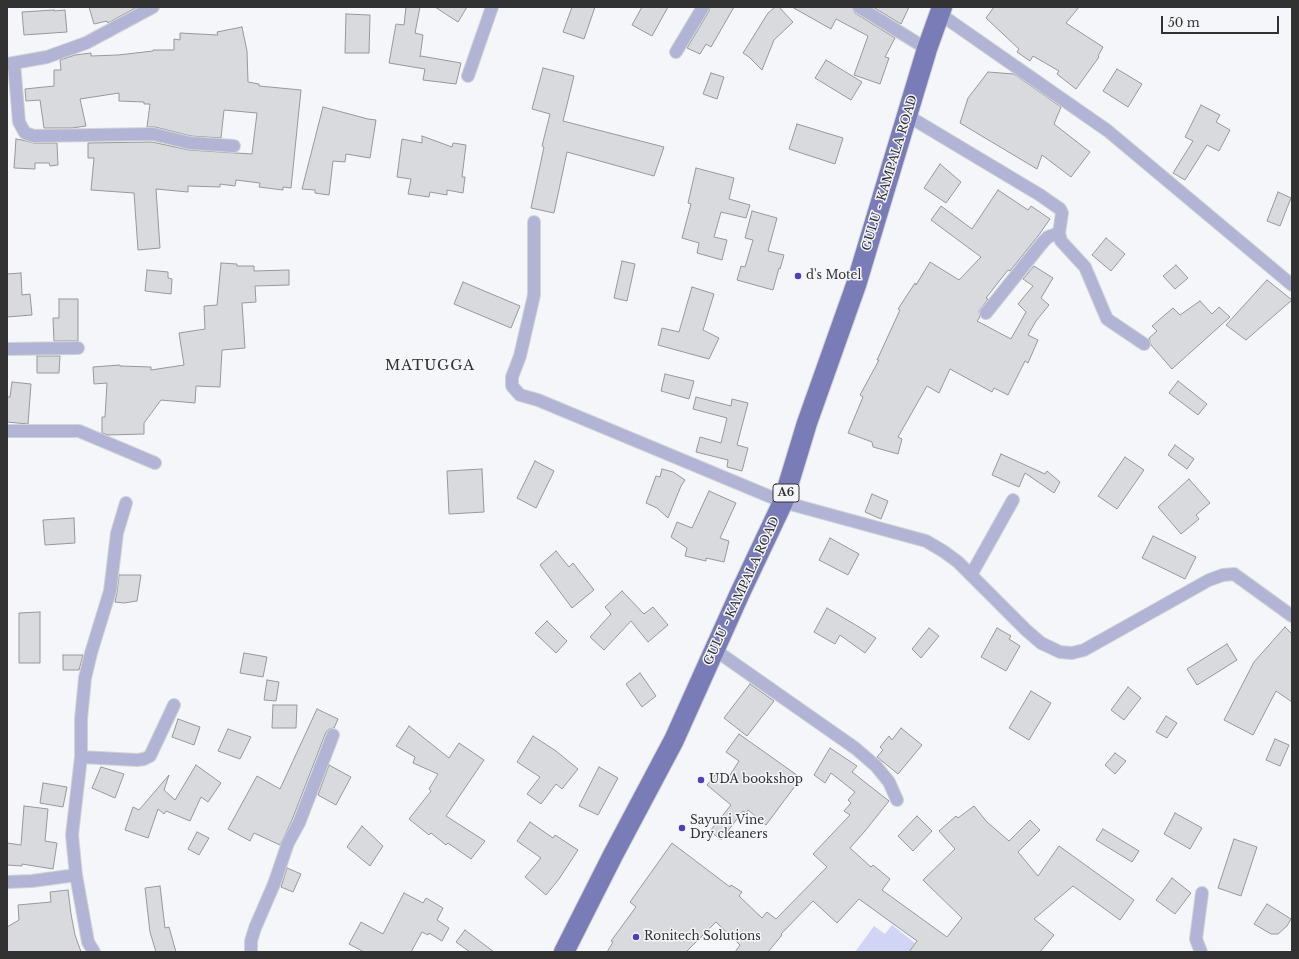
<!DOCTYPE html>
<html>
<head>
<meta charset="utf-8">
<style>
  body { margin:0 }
  #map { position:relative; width:1299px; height:959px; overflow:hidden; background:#f5f6f9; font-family:"Libre Baskerville",serif }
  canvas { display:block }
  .frame { position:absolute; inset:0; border:8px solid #323233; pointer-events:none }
  .scale { position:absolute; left:1161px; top:16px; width:118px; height:18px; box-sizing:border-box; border:2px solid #323233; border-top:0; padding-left:5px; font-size:12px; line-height:14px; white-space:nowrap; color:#323233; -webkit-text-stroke:3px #f5f6f9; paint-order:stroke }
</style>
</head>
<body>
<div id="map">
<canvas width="1299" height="959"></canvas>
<div class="frame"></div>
<div class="scale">50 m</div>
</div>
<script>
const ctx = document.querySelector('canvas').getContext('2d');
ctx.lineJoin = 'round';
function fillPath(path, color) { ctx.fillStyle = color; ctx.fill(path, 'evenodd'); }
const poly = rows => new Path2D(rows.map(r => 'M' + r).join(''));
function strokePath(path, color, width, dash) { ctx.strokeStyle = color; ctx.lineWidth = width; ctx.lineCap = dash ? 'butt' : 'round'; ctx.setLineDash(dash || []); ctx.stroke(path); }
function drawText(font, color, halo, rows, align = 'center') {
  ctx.font = font + ' "Libre Baskerville",serif'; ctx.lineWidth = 3; ctx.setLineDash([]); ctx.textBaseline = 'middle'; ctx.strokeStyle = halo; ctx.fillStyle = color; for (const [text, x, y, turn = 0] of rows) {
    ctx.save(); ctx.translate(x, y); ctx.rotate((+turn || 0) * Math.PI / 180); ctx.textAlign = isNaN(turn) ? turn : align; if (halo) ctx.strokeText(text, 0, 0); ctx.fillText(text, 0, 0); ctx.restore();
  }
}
fillPath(poly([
  [892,925,915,943,909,952,855,952,874,926,885,934]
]), '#d1d4f5');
const building = poly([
  [89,7,137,7,108,23,107,21,94,24,89,7],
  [406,7,420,7,415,33,423,35,420,57,421,56,461,63,456,84,423,80,425,69,389,63,396,24,404,25,406,7],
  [435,7,467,7,458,22,435,7],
  [572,7,595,7,584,39,563,32,572,7],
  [642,7,668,7,652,36,632,25,642,7],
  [710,7,734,7,711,47,706,44,700,54,687,48,709,11,710,7],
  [775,7,779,7,793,22,774,40,762,70,749,57,743,53,768,13,775,7],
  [792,7,852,7,855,13,895,38,885,57,889,58,880,84,854,75,868,36,836,19,831,29,792,7],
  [873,7,909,7,901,24,873,7],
  [994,7,1079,7,1066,23,1103,47,1098,56,1099,57,1076,89,1057,74,1059,71,1033,56,1030,61,1017,52,1019,49,986,18,994,7],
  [54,10,54,11,65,10,67,32,24,35,22,12,54,10],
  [346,14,370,15,369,53,345,53,346,14],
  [242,27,247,51,248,82,259,84,259,86,301,90,291,188,283,187,283,190,259,187,260,183,236,180,235,186,220,184,220,187,188,186,188,192,156,189,160,248,138,250,134,193,91,190,94,158,88,158,88,143,152,142,189,150,252,154,257,113,224,110,221,138,191,136,155,127,147,127,150,104,144,104,144,102,119,101,119,93,80,99,86,126,72,128,44,128,40,100,26,101,25,89,54,86,54,70,61,70,60,60,75,55,91,53,91,56,118,55,153,51,153,50,174,50,174,39,180,40,180,33,218,35,217,32,242,27],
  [826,60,862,82,851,100,815,78,826,60],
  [543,68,574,76,563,121,664,147,654,176,567,152,554,213,531,208,544,147,542,146,550,114,532,109,543,68],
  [1117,69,1142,84,1128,107,1103,91,1117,69],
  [988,72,1014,74,1061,107,1054,124,1090,152,1071,177,1042,155,1037,169,960,123,968,98,988,72],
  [711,73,724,77,717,99,703,94,711,73],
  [1201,105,1220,115,1216,122,1230,130,1219,151,1207,145,1185,180,1173,173,1193,141,1185,137,1201,105],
  [323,107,368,119,376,120,370,158,346,154,345,162,333,161,329,195,315,193,315,190,302,189,323,107],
  [797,124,843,138,835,164,789,149,797,124],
  [422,136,452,147,453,143,466,145,462,177,465,177,463,193,447,190,447,195,430,192,429,197,408,194,411,179,397,177,402,139,422,143,422,136],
  [16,139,22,140,34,143,57,143,58,165,50,166,49,163,35,163,35,169,14,168,16,139],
  [940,164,961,182,946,203,924,188,940,164],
  [696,168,734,178,729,199,750,205,746,218,721,212,714,237,727,240,722,260,697,253,699,243,682,238,691,204,688,203,696,168],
  [998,190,1028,210,1031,206,1050,219,1038,236,1010,271,1008,270,986,298,988,299,979,311,980,317,977,321,1011,339,1026,312,1018,304,1033,286,1023,279,1034,266,1053,278,1041,298,1049,305,1036,321,1028,335,1038,340,1028,363,1025,361,1008,395,994,388,992,392,950,369,939,393,927,386,898,437,902,439,898,454,873,447,872,442,848,433,863,397,860,395,879,360,877,360,900,310,898,309,915,283,916,285,930,262,959,280,981,257,931,220,941,206,972,229,998,190],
  [1278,192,1291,198,1280,226,1267,221,1278,192],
  [752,211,777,218,768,251,784,255,780,269,779,268,773,290,737,280,741,266,745,267,753,240,745,238,752,211],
  [1106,238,1125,254,1111,271,1092,255,1106,238],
  [622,261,635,264,627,301,614,298,622,261],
  [221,263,237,264,237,266,254,266,254,271,289,270,289,285,255,286,256,302,242,303,245,348,222,350,220,387,196,386,195,403,161,400,144,423,144,434,108,435,102,433,102,417,105,417,107,383,94,384,93,367,120,365,120,366,151,367,151,370,184,365,179,333,205,329,204,306,217,305,221,263],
  [1176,265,1188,278,1175,289,1163,276,1176,265],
  [147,270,168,272,168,278,172,279,171,294,145,291,147,270],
  [21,273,22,295,30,294,32,315,7,317,7,274,21,273],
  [1267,280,1292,300,1246,340,1226,325,1267,280],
  [463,282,520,306,511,328,454,304,463,282],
  [692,287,714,294,703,330,719,338,709,359,658,345,662,328,679,332,692,287],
  [59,299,78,299,78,341,54,341,53,318,59,318,59,299],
  [1200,301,1212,314,1219,307,1230,317,1172,369,1151,345,1149,338,1157,331,1152,326,1173,308,1180,315,1200,301],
  [37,356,60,356,59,373,37,373,37,356],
  [665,374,694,381,689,399,661,391,665,374],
  [1178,381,1207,404,1198,415,1169,393,1178,381],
  [12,382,31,384,28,424,7,422,7,397,10,397,12,382],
  [696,397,731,406,732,399,748,403,737,445,748,448,742,471,727,467,728,460,696,452,700,437,721,443,727,418,693,409,696,397],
  [1175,445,1194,459,1187,469,1168,455,1175,445],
  [1001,454,1045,474,1047,471,1060,482,1054,493,1025,473,1019,487,992,475,1001,454],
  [1125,457,1144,470,1117,509,1098,496,1125,457],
  [535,461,554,471,536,508,517,498,535,461],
  [482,469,484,512,449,514,447,471,482,469],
  [662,469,673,472,685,480,681,486,668,518,657,508,646,503,656,476,660,477,662,469],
  [1189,479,1210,503,1196,515,1199,519,1181,534,1158,507,1189,479],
  [709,491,736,503,720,538,729,541,724,562,706,558,706,561,685,556,687,548,671,537,677,522,692,528,709,491],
  [872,494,888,501,881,519,865,512,872,494],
  [74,518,75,543,45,545,43,520,74,518],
  [1153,536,1196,557,1185,579,1142,558,1153,536],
  [830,538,859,554,848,575,819,560,830,538],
  [556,551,569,567,573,563,594,590,572,608,540,565,556,551],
  [119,575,141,575,137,601,124,603,115,602,117,592,119,575],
  [622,591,644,614,653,607,668,625,648,642,631,621,604,650,590,637,611,614,605,607,622,591],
  [827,608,859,627,876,638,865,653,840,635,835,644,814,632,827,608],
  [40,612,40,663,19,663,19,613,40,612],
  [547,621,567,641,556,653,535,633,547,621],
  [1285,627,1292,634,1292,702,1276,691,1253,735,1224,720,1254,662,1285,627],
  [929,628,939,636,921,658,912,649,929,628],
  [997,628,1011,636,1009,639,1020,646,1006,671,981,657,997,628],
  [1227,644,1237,660,1197,685,1187,669,1227,644],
  [244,653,267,657,263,677,240,673,244,653],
  [63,655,83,655,79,670,63,670,63,655],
  [640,673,656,696,642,707,626,684,640,673],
  [267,680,279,682,276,701,264,700,267,680],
  [750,684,774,701,747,736,724,718,750,684],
  [1128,687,1141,698,1124,720,1111,710,1128,687],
  [1031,691,1051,703,1029,740,1009,728,1031,691],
  [273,705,297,705,296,728,272,728,273,705],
  [317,709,338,719,334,728,329,729,326,732,292,820,280,845,254,833,250,841,228,829,257,776,280,789,317,709],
  [1166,716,1177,723,1167,738,1156,732,1166,716],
  [178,719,200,727,194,745,172,737,178,719],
  [409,726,449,758,459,743,484,760,446,816,485,841,471,859,448,843,446,845,431,833,429,835,409,819,431,791,429,789,438,774,413,763,415,757,396,746,409,726],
  [901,728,922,745,898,774,877,757,883,750,880,747,889,736,892,740,901,728],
  [228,729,251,737,240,759,218,751,228,729],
  [739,734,801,778,766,825,748,810,746,813,743,811,721,840,710,831,731,805,707,785,715,775,725,783,739,761,726,752,739,734],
  [533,736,556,751,578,769,562,789,556,784,541,804,527,794,540,777,517,762,533,736],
  [1275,739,1289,745,1280,766,1266,760,1275,739],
  [830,748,857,766,852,772,889,801,865,831,850,848,871,867,873,865,890,879,882,890,947,937,962,918,923,880,955,849,939,831,956,816,958,818,974,806,987,822,1009,841,1030,820,1040,830,1018,852,1038,876,1059,846,1134,900,1120,920,1073,886,1034,919,1054,935,1040,952,909,952,917,941,859,899,837,923,813,901,781,934,782,935,768,952,735,952,740,945,716,922,686,952,607,952,613,942,611,941,636,907,630,902,672,843,730,887,731,885,742,892,739,896,762,918,767,912,776,919,827,867,813,854,850,815,844,811,851,803,848,800,855,792,831,773,825,783,814,775,830,748],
  [1115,753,1126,761,1115,774,1105,765,1115,753],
  [196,765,221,783,208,802,201,797,190,821,166,811,164,814,158,809,148,838,125,830,133,807,139,810,169,775,164,790,175,800,196,765],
  [329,765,351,777,336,805,318,795,329,765],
  [101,767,124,774,115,798,92,788,101,767],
  [599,767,618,778,598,815,579,806,599,767],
  [43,783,67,787,63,807,40,803,43,783],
  [24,806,48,809,45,841,57,843,53,869,22,864,22,866,7,865,7,843,21,845,24,806],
  [1175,813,1202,828,1190,849,1164,834,1175,813],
  [917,816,932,831,913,851,898,836,917,816],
  [530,822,553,838,555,835,578,850,559,879,546,895,525,877,541,858,517,841,530,822],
  [362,826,383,846,370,866,347,847,362,826],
  [1103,829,1139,851,1132,862,1096,840,1103,829],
  [197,832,209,838,199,855,188,849,197,832],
  [1234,839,1257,847,1241,896,1218,888,1234,839],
  [287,868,301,874,293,892,281,887,287,868],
  [1172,878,1191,893,1175,914,1156,900,1172,878],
  [160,886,165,928,169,927,176,952,156,952,150,932,145,888,160,886],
  [68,890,71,914,75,935,81,952,7,952,7,927,19,920,18,905,51,902,50,892,68,890],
  [404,893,423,903,426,898,443,908,437,920,449,928,442,941,429,933,428,935,422,932,411,952,364,952,349,944,361,922,383,934,404,893],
  [1267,904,1291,919,1287,926,1278,934,1271,934,1254,924,1267,904],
  [465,930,494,952,470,952,456,942,465,930]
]);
fillPath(building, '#d9dadd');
strokePath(building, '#97989b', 1);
const minor = poly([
  [859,7,927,49],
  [940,14,1108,131,1292,285],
  [676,52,703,7],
  [14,63,19,122,25,133,34,136,153,134,190,143,234,146],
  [8,64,47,57,86,43,153,7],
  [468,76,492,7],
  [908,116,1040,195,1060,209,1062,213,1059,233,1061,241,1085,267,1107,319,1144,344],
  [534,222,534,295,520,356,512,377,512,386,520,395,538,400,783,502,926,541,943,551,958,562,1026,630,1041,643,1060,652,1072,653,1084,650,1209,580,1223,575,1234,574,1292,616],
  [986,313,1043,242,1048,237,1059,233],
  [7,349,78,348],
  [7,431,79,431,155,463],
  [971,575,1013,500],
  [715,650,855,748,876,766,889,782,897,800],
  [81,757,137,760,144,759,150,756,174,705],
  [7,882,32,881,76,875],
  [94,952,88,942,76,875,72,835,81,757,81,719,85,678,91,653,110,591,117,533,126,503],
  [251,952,251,941,255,928,274,884,288,843,299,823,333,735],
  [1201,952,1196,939,1202,893]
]);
const primary = poly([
  [564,952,613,855,674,740,740,593,783,502,807,423,856,285,927,49,942,7]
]);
strokePath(minor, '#d2d3d5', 14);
strokePath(primary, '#d2d3d5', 22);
strokePath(minor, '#b2b4d6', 12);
strokePath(primary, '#7a7cb8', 20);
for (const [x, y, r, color] of [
  [798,276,4,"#4e40b7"],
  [701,780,4,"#4e40b7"],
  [682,828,4,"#4e40b7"],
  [636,937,4,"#4e40b7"]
]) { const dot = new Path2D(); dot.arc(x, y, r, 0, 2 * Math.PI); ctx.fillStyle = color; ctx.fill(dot); strokePath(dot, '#f5f6f9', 1.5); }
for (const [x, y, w] of [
  [786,493,26]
]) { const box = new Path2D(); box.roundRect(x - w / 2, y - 9, w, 18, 3); ctx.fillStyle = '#f5f6f9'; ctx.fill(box); strokePath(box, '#323233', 1); }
drawText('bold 11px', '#323233', null, [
  ["A6",786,493]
]);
drawText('12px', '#323233', '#f5f6f9', [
  ["GULU - KAMPALA ROAD",890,173,-73],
  ["GULU - KAMPALA ROAD",742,591,-65]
]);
drawText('12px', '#323233', '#f5f6f9', [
  ["d's Motel",806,276],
  ["UDA bookshop",709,780],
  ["Sayuni Vine",690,821],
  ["Dry cleaners",690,835],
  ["Ronitech Solutions",644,937]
], 'left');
ctx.letterSpacing = '1px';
drawText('14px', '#323233', '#f5f6f9', [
  ["MATUGGA",430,366]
]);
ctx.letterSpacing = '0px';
</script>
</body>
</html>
